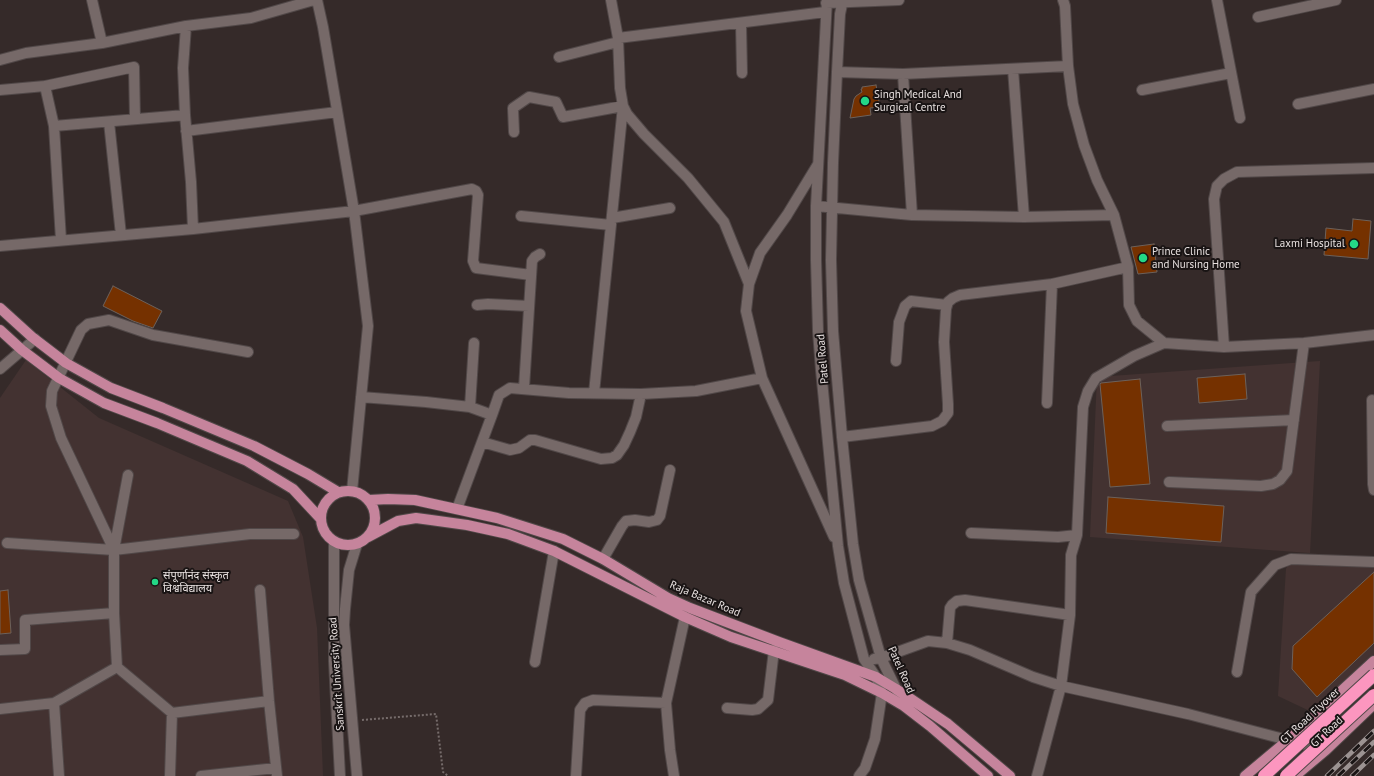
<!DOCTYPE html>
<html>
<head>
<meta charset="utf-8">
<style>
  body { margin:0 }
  canvas { display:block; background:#352a29 }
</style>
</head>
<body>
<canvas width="1374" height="776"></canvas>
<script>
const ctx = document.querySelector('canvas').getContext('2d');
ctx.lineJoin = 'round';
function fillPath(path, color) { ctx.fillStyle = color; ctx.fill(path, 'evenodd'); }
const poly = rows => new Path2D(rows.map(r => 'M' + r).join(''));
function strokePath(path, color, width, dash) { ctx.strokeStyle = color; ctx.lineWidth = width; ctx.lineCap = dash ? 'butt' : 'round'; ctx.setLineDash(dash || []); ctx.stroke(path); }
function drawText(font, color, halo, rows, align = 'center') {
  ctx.font = font + ' "PT Sans","Noto Sans Devanagari",sans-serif'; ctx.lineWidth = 4; ctx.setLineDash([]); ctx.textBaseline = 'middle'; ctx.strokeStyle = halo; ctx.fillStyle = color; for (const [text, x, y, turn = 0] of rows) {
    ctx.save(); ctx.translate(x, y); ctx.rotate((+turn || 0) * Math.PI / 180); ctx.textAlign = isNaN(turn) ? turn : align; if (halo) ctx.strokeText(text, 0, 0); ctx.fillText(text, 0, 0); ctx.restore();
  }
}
fillPath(poly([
  [26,360,99,418,288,501,303,537,317,628,323,776,0,776,0,398],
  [1320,361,1310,553,1090,537,1097,377],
  [1302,562,1374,566,1374,659,1314,713,1278,696,1286,569,1288,564]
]), '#433231');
const building = poly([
  [876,85,880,107,870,108,871,115,850,118,854,99,856,96,862,92,861,89,862,89,862,87,876,85],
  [1353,219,1371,221,1368,259,1324,255,1326,228,1352,231,1353,219],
  [1154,244,1157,272,1138,274,1131,247,1154,244],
  [113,286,162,311,153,328,133,321,103,306,113,286],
  [1245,374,1247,399,1199,403,1197,378,1245,374],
  [1140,379,1150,484,1110,487,1100,384,1101,383,1140,379],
  [1108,497,1224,506,1221,542,1106,533,1108,497],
  [1374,572,1374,643,1317,697,1292,669,1293,646,1374,572],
  [8,590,11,633,0,634,0,591,8,590]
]);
fillPath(building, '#753100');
strokePath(building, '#6c615b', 1);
const minor = poly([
  [92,0,102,43],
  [317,0,323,27,354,211,368,326,352,491],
  [611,0,618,38,620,88,623,106,627,114,644,134,688,178,724,222,749,284],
  [827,0,816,206,816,260,818,331,821,370,838,546,844,583,864,659,876,677,882,693,875,739,865,768,859,776],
  [843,0,840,14,837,72,833,163,831,260,833,331,842,437,853,544,859,580,881,658,898,693],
  [1063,0,1065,6,1068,66,1073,104,1084,145,1097,180,1114,215,1128,267,1129,305,1137,321,1164,343,1224,347,1304,343,1374,335],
  [1217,0,1240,118],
  [826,3,899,0],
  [1258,17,1336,0],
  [741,23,742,73],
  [186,26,183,68,185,115,191,182,193,229],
  [618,38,825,12],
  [559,57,618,42],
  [0,60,26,53,102,43,186,26,251,18,314,0],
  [1013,69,1024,217],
  [837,72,903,74,1068,66],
  [903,74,912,215],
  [45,86,54,126,61,240],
  [0,90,45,86,134,67,135,119],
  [1142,90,1231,73],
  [1298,104,1374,89],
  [109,122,121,235],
  [54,126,185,115],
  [186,131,337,112],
  [514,132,513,108,529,97,556,102,563,117,623,106,594,393],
  [818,164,787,215,760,253,749,284,746,311,762,378,834,537],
  [816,206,912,215,1024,217,1114,215],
  [521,216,611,225],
  [612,218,670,208],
  [0,246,193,229,354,211,472,189,476,191,478,195,473,261,476,268,531,275],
  [477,305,488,304,529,306],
  [1224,347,1214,199,1217,186,1224,179,1237,172,1374,168],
  [896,361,899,322,905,306,911,301,947,305],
  [0,369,35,339],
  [524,388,532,261,535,257,540,254],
  [361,397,426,402,470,407,492,415,499,395,510,388,569,393,641,394,696,391,762,378],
  [1372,400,1373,484,1374,490],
  [1047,403,1052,284],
  [470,407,474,343],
  [1167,426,1294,420],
  [842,437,932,426,942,421,948,413,948,404,944,342,946,309,948,302,953,298,960,295,1052,284,1128,267],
  [482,442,510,450,519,448,530,440,535,440,601,459,612,458,617,455,624,445,630,432,636,417,641,394],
  [128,475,114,550,114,613,117,667,172,713,269,701],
  [1169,482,1261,486,1273,484,1280,480,1287,471,1304,343],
  [457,509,492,415],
  [971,533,1058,537,1077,535,1071,555,1070,615,1061,686,1037,776],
  [1077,535,1083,407,1088,391,1096,378,1134,356,1164,343],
  [334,542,334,661,340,776],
  [7,543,114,550,250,534,294,534],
  [114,550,61,438,51,406,52,391,81,330,88,324,109,320,153,335,248,352],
  [603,559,622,526,626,521,635,520,649,522,657,520,660,516,670,470],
  [260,590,269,701,277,776],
  [947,643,950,608,952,605,957,601,965,600,1070,615],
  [0,650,25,649,25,620,114,613],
  [874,659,881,658,928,641,947,643,970,650,1033,677,1061,686,1188,714,1322,749],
  [535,662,554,551],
  [1237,672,1251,592,1275,565,1291,559,1374,562],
  [54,703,59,776],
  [727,708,752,710,758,709,768,700,774,650],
  [0,709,54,703,117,667],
  [170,776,172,713],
  [201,776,276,768],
  [357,776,344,625,345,609,349,570,357,544],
  [576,776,580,710,585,703,593,700,666,703],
  [674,776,670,750,666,703,685,617]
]);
const major = poly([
  [0,308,32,337,66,363,111,388,163,408,254,446,308,474,338,492],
  [0,330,22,350,59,378,104,403,157,423,247,461,293,489,320,518],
  '321 518a27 27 0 1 1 54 0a27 27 0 1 1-54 0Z',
  [369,500,388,499,415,500,497,518,563,539,603,559,668,598,690,608,779,642,876,677,896,689,948,724,1010,776],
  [368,537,398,521,416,518,431,520,467,525,508,534,554,551,685,617,731,637,845,675,882,693,904,706,930,726,988,776],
  [1245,776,1288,740,1374,661],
  [1295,776,1326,750,1374,704]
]);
strokePath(minor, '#514848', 12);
strokePath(major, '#514848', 12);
strokePath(poly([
  [362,720,436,714,443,772,448,776]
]), '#766c6b', 2, [2, 2]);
strokePath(minor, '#766968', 10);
strokePath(major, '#c6849c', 10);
const rail = poly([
  [1327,776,1374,731],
  [1338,776,1374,742],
  [1352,776,1374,755]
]);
strokePath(rail, '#9c9392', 4.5);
strokePath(rail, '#191414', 3, [9]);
const highwayBridge = poly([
  [1264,776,1374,675],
  [1286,776,1374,695]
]);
strokePath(highwayBridge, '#514848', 14, []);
strokePath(highwayBridge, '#fc96bf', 12);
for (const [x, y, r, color] of [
  [865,101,5,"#23d886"],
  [1354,244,5,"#23d886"],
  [1143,258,5,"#23d886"],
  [155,582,4,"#23d886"]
]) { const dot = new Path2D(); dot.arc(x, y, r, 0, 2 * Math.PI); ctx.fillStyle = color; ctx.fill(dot); strokePath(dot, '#191414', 1.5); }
drawText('11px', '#e8e1e0', '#191414', [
  ["Singh Medical And",874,95],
  ["Surgical Centre",874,108],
  ["Laxmi Hospital",1345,244,"right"],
  ["Prince Clinic",1152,252],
  ["and Nursing Home",1152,265],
  ["संपूर्णानंद संस्कृत",163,576],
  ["विश्वविद्यालय",163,589]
], 'left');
drawText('11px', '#e8e1e0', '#191414', [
  ["Patel Road",823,359,-95],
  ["Raja Bazar Road",705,599,23],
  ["Patel Road",901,670,66],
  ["Sanskrit University Road",337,674,-94],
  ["GT Road Flyover",1310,716,-43],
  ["GT Road",1327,732,-43]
]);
</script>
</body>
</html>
